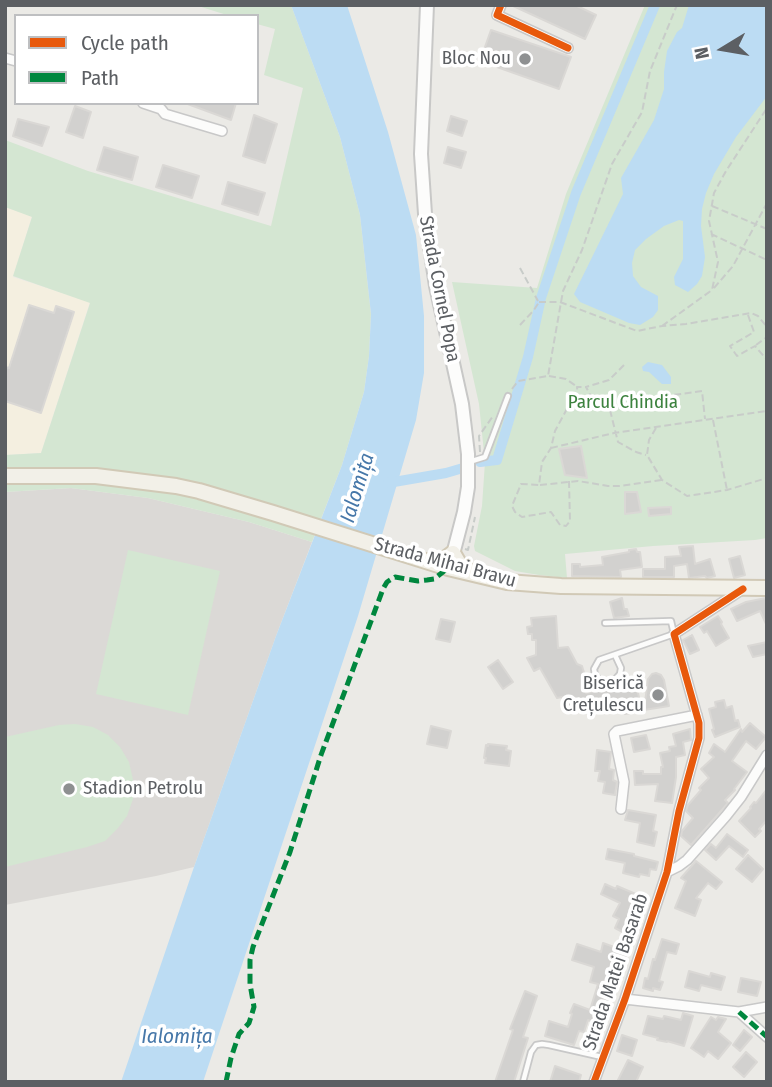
<!DOCTYPE html>
<html>
<head>
<meta charset="utf-8">
<style>
  body { margin:0 }
  #map { position:relative; width:772px; height:1087px; overflow:hidden; background:#ebeae6; font-family:"Fira Sans Condensed",sans-serif }
  canvas { display:block }
  .frame { position:absolute; inset:0; border:7px solid #5c5f63; pointer-events:none }
  .legend { position:absolute; left:14px; top:14px; width:245px; height:91px; box-sizing:border-box; background:#fff; border:2px solid #bebfc1; margin:0; padding:9px 12px; list-style:none; font-size:21px; color:#5c5f63 }
  .legend li { display:flex; align-items:center; gap:14px; height:35px }
  .legend b { width:35px; border:2px solid #bebfc1 }
  .north { position:absolute; left:688px; top:14px; width:70px; height:70px; -webkit-text-stroke:5px #fff; paint-order:stroke; rotate:259deg; font-size:19px; font-weight:700; line-height:28px; text-align:center; color:#5c5f63 }
  .north::after { content:''; display:block; margin:auto; width:24px; height:32px; background:#5c5f63; clip-path:polygon(50% 0,100% 100%,50% 72%,0 100%) }
</style>
</head>
<body>
<div id="map">
<canvas width="772" height="1087"></canvas>
<div class="frame"></div>
<ul class="legend">
<li><b style="height:9px;background:#e8590c"></b>Cycle path</li>
<li><b style="height:9px;background:#00873e"></b>Path</li>
</ul>
<div class="north">N</div>
</div>
<script>
const ctx = document.querySelector('canvas').getContext('2d');
ctx.lineJoin = 'round';
function fillPath(path, color) { ctx.fillStyle = color; ctx.fill(path, 'evenodd'); }
const poly = rows => new Path2D(rows.map(r => 'M' + r).join(''));
function strokePath(path, color, width, dash) { ctx.strokeStyle = color; ctx.lineWidth = width; ctx.lineCap = dash ? 'butt' : 'round'; ctx.setLineDash(dash || []); ctx.stroke(path); }
function drawText(font, color, halo, rows, align = 'center') {
  ctx.font = font + ' "Fira Sans Condensed",sans-serif'; ctx.lineWidth = 7; ctx.setLineDash([]); ctx.textBaseline = 'middle'; ctx.strokeStyle = halo; ctx.fillStyle = color; for (const [text, x, y, turn = 0] of rows) {
    ctx.save(); ctx.translate(x, y); ctx.rotate((+turn || 0) * Math.PI / 180); ctx.textAlign = isNaN(turn) ? turn : align; if (halo) ctx.strokeText(text, 0, 0); ctx.fillText(text, 0, 0); ctx.restore();
  }
}
fillPath(poly([
  [5,207,32,216,13,277,90,302,41,453,5,455]
]), '#f4efe0');
fillPath(poly([
  [71,488,148,498,249,522,312,542,276,636,194,867,156,876,5,905,5,492]
]), '#dbd9d6');
fillPath(poly([
  [195,5,291,5,340,137,360,215,371,314,369,356,364,392,342,465,312,542,249,522,148,498,71,488,5,492,5,455,41,453,90,303,13,276,32,217,5,207,5,140,88,171,271,226,303,88,264,75,275,29,257,24,257,16,230,16],
  [645,5,767,5,767,538,755,540,653,546,565,554,567,578,539,575,515,571,475,551,474,546,482,506,485,462,479,404,452,282,537,288,566,194],
  [128,550,220,571,188,715,96,694],
  [75,724,93,727,108,735,120,747,129,762,133,780,133,799,127,816,118,828,105,841,87,847,5,867,5,737,59,725]
]), '#d4e6d2');
fillPath(poly([
  [291,5,347,5,388,132,416,235,424,316,424,373,416,420,358,616,203,1082,121,1082,194,867,276,636,342,465,364,392,369,356,371,314,360,215,340,137],
  [689,5,767,5,767,96,736,137,714,174,706,193,702,209,701,226,705,257,702,276,697,284,688,292,675,285,674,277,683,259,683,221,679,220,664,226,646,239,635,250,632,263,633,276,641,287,658,296,658,310,653,317,640,325,629,323,580,302,574,294,623,194,621,178,654,120,664,89,664,72,667,51,677,32,682,28],
  [648,362,662,365,671,377,671,384,662,384,649,372,643,371,642,367]
]), '#bcdcf3');
strokePath(poly([
  [480,462,497,460,528,357,541,298,576,193,655,5],
  [388,483,446,473,463,468]
]), '#bcdcf3', 10);
const building = poly([
  [511,5,575,5,596,15,585,39,511,5],
  [491,30,571,57,559,89,480,61,491,30],
  [185,103,236,103,231,120,185,103],
  [75,106,91,112,83,138,66,132,75,106],
  [254,115,277,124,265,163,243,156,254,115],
  [451,116,467,121,462,136,447,131,451,116],
  [18,119,49,127,42,146,13,136,18,119],
  [104,147,138,157,132,180,97,170,104,147],
  [448,147,466,152,461,168,444,163,448,147],
  [163,165,199,176,192,198,156,187,163,165],
  [228,182,265,193,258,215,222,204,228,182],
  [29,305,54,313,56,306,74,312,41,413,5,401,5,367,9,368,29,305],
  [581,446,587,478,565,475,559,449,581,446],
  [625,492,637,492,641,512,625,514,625,492],
  [671,507,671,514,649,516,648,508,671,507],
  [693,546,695,564,710,559,715,576,707,578,705,576,689,578,687,564,674,566,674,577,643,577,643,569,665,569,665,557,681,556,679,547,693,546],
  [636,549,637,552,640,552,642,567,620,570,621,577,572,576,572,564,580,564,580,567,603,565,602,557,629,552,629,550,636,549],
  [740,556,745,575,734,578,729,559,740,556],
  [622,598,624,609,627,609,629,616,614,618,610,602,622,598],
  [766,598,767,626,760,611,737,621,731,609,746,602,766,598],
  [556,616,558,648,568,647,577,664,582,666,585,676,586,693,623,686,623,684,631,682,631,685,636,684,642,711,625,714,622,698,565,711,562,697,557,698,540,668,534,671,527,658,536,655,536,640,532,640,532,634,528,634,527,627,532,626,531,618,556,616],
  [718,616,722,622,721,624,729,638,716,646,707,631,704,633,700,627,718,616],
  [441,619,455,622,450,642,436,639,441,619],
  [692,635,699,650,690,654,683,640,692,635],
  [767,642,767,654,753,657,748,646,767,642],
  [498,660,513,682,503,689,488,667,498,660],
  [656,673,661,675,664,680,669,706,644,710,648,679,652,674,656,673],
  [724,700,726,708,732,706,735,721,738,720,740,727,715,737,712,730,714,729,709,709,716,707,715,702,724,700],
  [750,723,766,737,756,749,746,741,732,761,747,772,734,789,735,790,725,800,728,803,691,845,681,836,682,831,693,818,686,811,688,805,701,790,699,788,709,778,701,769,714,757,709,753,714,744,725,752,741,729,742,732,750,723],
  [431,726,451,731,447,748,427,744,431,726],
  [690,729,691,740,683,742,685,755,676,757,676,777,672,803,655,801,658,784,635,785,634,771,643,771,643,774,661,774,661,767,663,767,660,753,670,751,669,747,676,746,673,734,690,729],
  [646,735,650,749,634,752,631,738,646,735],
  [488,744,507,746,506,750,511,751,509,766,485,763,486,758,484,758,486,745,488,746,488,744],
  [597,750,611,752,609,769,614,770,613,780,617,782,615,795,603,793,605,782,598,781,600,771,595,771,597,750],
  [767,789,767,820,759,829,761,831,755,837,739,821,751,808,750,807,754,802,756,803,767,789],
  [628,810,656,815,653,831,657,832,654,846,637,842,640,823,625,820,628,810],
  [727,834,748,850,743,857,729,846,716,860,705,850,711,844,716,848,727,834],
  [608,849,634,854,634,856,658,862,656,870,650,869,649,876,640,874,639,877,623,873,625,863,606,859,608,849],
  [748,855,763,869,752,882,736,869,748,855],
  [696,861,722,882,716,889,708,883,696,898,701,900,695,916,675,908,686,881,681,878,696,861],
  [605,884,616,889,617,886,638,895,629,915,640,920,632,937,615,928,619,919,613,916,620,903,601,894,605,884],
  [662,939,679,944,676,954,667,952,659,981,663,982,660,990,653,988,653,991,643,988,645,978,648,979,653,959,655,960,662,939],
  [603,943,628,952,622,968,625,969,622,978,619,977,609,1013,605,1012,600,1024,588,1020,584,1032,579,1031,574,1045,545,1036,549,1021,568,1027,572,1014,570,1013,574,1004,590,1010,598,984,590,982,594,967,572,960,577,944,601,952,603,943],
  [689,971,710,977,711,973,725,977,721,990,701,985,699,991,685,987,689,971],
  [741,978,761,982,757,996,738,992,741,978],
  [525,991,537,996,523,1037,528,1038,514,1082,495,1082,513,1030,510,1029,525,991],
  [683,1013,693,1016,684,1046,667,1041,667,1042,657,1040,658,1038,643,1034,648,1016,663,1019,664,1016,681,1020,683,1013],
  [711,1017,716,1020,718,1017,726,1019,718,1032,731,1043,718,1059,708,1051,704,1057,691,1048,711,1017],
  [744,1030,752,1037,740,1051,733,1045,744,1030],
  [622,1035,637,1040,632,1056,617,1051,622,1035],
  [746,1052,757,1062,744,1077,733,1067,746,1052],
  [628,1060,643,1067,636,1082,617,1082,628,1060],
  [555,1066,581,1075,579,1082,550,1082,555,1066]
]);
fillPath(building, '#d2d1cf');
strokePath(building, '#dad8d5', 2);
const lane = poly([
  [469,462,485,457,508,396],
  [605,623,671,621,674,634,599,660,594,669,595,675,602,683,613,682,620,674,621,668,615,655],
  [523,1082,531,1052,536,1045,542,1044,549,1045,602,1057]
]);
const street = poly([
  [501,5,497,15,568,48],
  [5,58,16,61],
  [143,103,161,109,165,114,222,131],
  [621,809,624,782,614,734,617,731,697,715],
  [667,872,679,866,687,860,726,816,741,797,767,755],
  [625,999,739,1012,767,1007],
  [739,1012,767,1037],
  [594,1082,625,999,667,872,679,811,699,738,699,723,674,634,743,589]
]);
const secondary = poly([
  [427,5,421,154,425,214,436,286,462,404,468,454,468,487,464,512,451,562]
]);
const primary = poly([
  [5,476,96,476,176,486,199,491,273,513,448,568,507,582,561,586,767,588],
  [431,562,442,561,453,553,460,565,472,572]
]);
strokePath(lane, '#c8c8c8', 8);
strokePath(street, '#c8c8c8', 12);
strokePath(secondary, '#c8c8c7', 16);
strokePath(primary, '#d1c9b6', 18);
strokePath(poly([
  [712,206,767,229],
  [711,234,767,260],
  [520,268,538,301],
  [714,288,733,266,767,203],
  [539,302,560,302,637,331,662,326,686,324,751,313,758,316,767,327],
  [748,315,754,332,730,346,737,356,755,346,767,360],
  [520,325,534,310,539,302],
  [662,326,712,290,718,262,709,221,714,193,726,171,767,108],
  [756,345,767,337],
  [624,365,609,380,586,387,595,404,610,410,637,400,702,391,705,419],
  [549,376,566,379,576,386],
  [512,389,518,381,548,376,563,291,582,250,612,164,642,112,650,71,677,5],
  [610,410,618,442,636,452,646,455],
  [713,420,727,490],
  [656,428,649,440,647,455,662,480,687,496,727,490,767,478],
  [551,448,614,433,767,411],
  [480,452,479,436,493,416],
  [569,481,570,521,566,526,560,525,551,512,522,517,515,512,512,506,521,484,539,485,542,462,551,448,555,431,569,405,578,400,577,387,586,387],
  [540,485,578,481,608,486,619,486,662,480],
  [465,549,468,550,475,517]
]), '#c8ccc9', 2, [7, 3.5]);
strokePath(lane, '#fcfcfb', 4.5);
strokePath(street, '#fcfcfb', 9);
strokePath(secondary, '#fcfcfb', 12);
strokePath(primary, '#f2f0e8', 14);
strokePath(poly([
  [739,1012,767,1037],
  [226,1082,231,1058,239,1034,249,1023,254,1007,250,984,250,960,253,947,290,852,321,755,383,589,387,582,395,577,418,581,427,580,434,579,448,568]
]), '#00873e', 5, [10, 5]);
strokePath(poly([
  [501,5,497,15,568,48],
  [594,1082,625,999,667,872,679,811,699,738,699,723,674,634,743,589]
]), '#e8590c', 7);
for (const [x, y, r, color] of [
  [525,59,7,"#8e9091"],
  [658,695,7,"#8e9091"],
  [69,789,7,"#8e9091"]
]) { const dot = new Path2D(); dot.arc(x, y, r, 0, 2 * Math.PI); ctx.fillStyle = color; ctx.fill(dot); strokePath(dot, '#fff', 2.5); }
drawText('19px', '#5c5f63', '#fff', [
  ["Bloc Nou",511,59],
  ["Biserică",644,684],
  ["Crețulescu",644,706],
  ["Stadion Petrolu",83,789,"left"]
], 'right');
drawText('19px', '#5c5f63', '#fff', [
  ["Strada Cornel Popa",439,289,79],
  ["Strada Mihai Bravu",445,563,15],
  ["Strada Matei Basarab",616,972,-71]
]);
drawText('19px', '#3c823e', '#fff', [
  ["Parcul Chindia",623,403]
]);
drawText('italic 21px', '#4778a9', '#fff', [
  ["Ialomița",358,488,-73],
  ["Ialomița",177,1037]
]);
</script>
</body>
</html>
